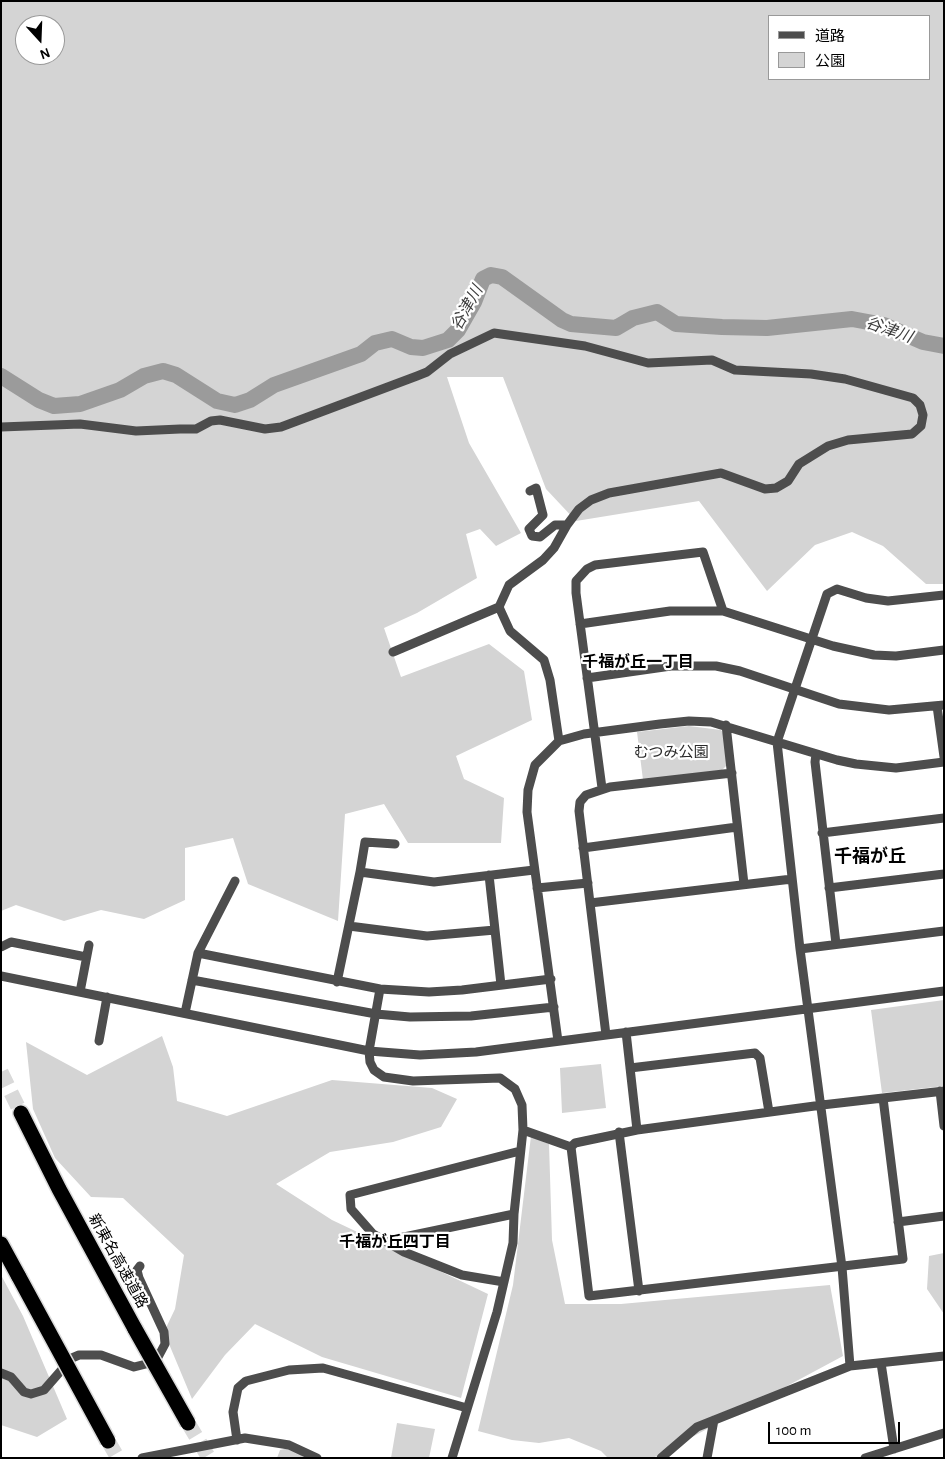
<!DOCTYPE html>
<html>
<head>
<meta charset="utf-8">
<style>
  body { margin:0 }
  #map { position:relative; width:945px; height:1459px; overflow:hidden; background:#fff; font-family:"Alegreya Sans","Noto Sans JP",sans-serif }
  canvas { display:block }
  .frame { position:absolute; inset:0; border:2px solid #000; pointer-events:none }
  .legend { position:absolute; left:768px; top:15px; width:162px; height:65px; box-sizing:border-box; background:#fff; border:1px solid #999; margin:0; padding:6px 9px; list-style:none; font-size:15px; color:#000 }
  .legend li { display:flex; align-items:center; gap:10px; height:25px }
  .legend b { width:25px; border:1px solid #999 }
  .north { position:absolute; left:15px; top:15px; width:50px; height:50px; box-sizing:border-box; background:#fff; border:1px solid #999; border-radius:50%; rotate:160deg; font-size:14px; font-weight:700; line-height:20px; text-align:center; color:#000 }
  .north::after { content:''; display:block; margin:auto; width:18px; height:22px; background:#000; clip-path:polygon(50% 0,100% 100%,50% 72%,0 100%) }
  .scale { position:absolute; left:768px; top:1422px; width:132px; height:22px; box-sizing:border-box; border:2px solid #000; border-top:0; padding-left:6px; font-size:15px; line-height:18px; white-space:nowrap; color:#000; -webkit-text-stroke:4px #fff; paint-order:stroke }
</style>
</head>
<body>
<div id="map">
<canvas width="945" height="1459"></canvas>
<div class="frame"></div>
<ul class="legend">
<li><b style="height:6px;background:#4d4d4d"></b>道路</li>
<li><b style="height:14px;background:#d4d4d4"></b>公園</li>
</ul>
<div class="north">N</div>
<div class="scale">100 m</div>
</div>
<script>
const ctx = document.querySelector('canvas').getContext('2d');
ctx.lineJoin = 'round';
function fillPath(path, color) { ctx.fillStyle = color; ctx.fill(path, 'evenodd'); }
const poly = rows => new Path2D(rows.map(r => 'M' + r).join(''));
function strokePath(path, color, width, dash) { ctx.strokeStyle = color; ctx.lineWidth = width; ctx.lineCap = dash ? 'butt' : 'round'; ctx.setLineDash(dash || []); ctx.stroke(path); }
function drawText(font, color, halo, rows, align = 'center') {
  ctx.font = font + ' "Alegreya Sans","Noto Sans JP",sans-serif'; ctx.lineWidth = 4.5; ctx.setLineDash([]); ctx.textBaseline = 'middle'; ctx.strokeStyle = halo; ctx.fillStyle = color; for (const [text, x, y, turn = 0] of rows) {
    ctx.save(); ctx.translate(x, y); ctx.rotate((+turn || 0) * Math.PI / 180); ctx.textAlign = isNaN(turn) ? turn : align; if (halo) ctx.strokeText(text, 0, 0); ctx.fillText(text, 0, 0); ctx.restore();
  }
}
fillPath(poly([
  [1,1,944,1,944,584,926,584,883,546,852,532,815,545,767,591,699,501,576,521,546,489,503,377,447,377,469,443,521,533,496,546,480,529,466,534,477,578,417,613,384,628,401,677,489,644,524,671,532,720,456,756,464,779,504,798,501,843,408,843,384,804,345,814,338,921,248,884,233,838,185,848,185,900,144,919,101,910,64,921,16,905,1,911],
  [769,16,929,16,929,79,769,79],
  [25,25,55,25,55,55,25,55],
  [689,726,721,730,724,734,727,765,722,770,643,780,637,732],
  [944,1000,944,1086,882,1093,871,1010],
  [162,1036,173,1067,177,1101,227,1116,332,1080,432,1088,457,1099,441,1127,393,1142,330,1152,276,1184,332,1220,488,1294,461,1398,322,1357,255,1324,225,1355,192,1399,164,1332,175,1309,184,1255,123,1198,91,1197,55,1158,33,1109,26,1042,87,1075],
  [601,1064,606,1108,562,1113,560,1068],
  [531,1136,549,1144,552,1240,565,1304,621,1304,830,1285,843,1356,653,1458,608,1458,601,1451,569,1438,539,1443,512,1440,478,1431,513,1285],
  [944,1253,944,1314,927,1289,929,1256],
  [1,1275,23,1316,67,1419,37,1437,1,1425],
  [397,1423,435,1429,429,1458,391,1458],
  [289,1448,310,1458,277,1458,280,1450]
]), '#d4d4d4');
strokePath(poly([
  [1,376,39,400,54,406,80,404,120,390,144,376,163,371,176,375,217,401,235,405,250,400,274,385,361,354,375,343,392,339,411,347,423,348,448,340,458,330,474,302,483,279,491,275,502,277,562,320,571,324,616,328,633,318,657,312,676,324,722,327,767,328,852,319,884,325,923,342,944,346]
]), '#9b9b9b', 16);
strokePath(poly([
  [1,1072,21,1113],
  [188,1423,209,1458],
  [108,1441,118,1458]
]), '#d9d9d9', 15, [15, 8]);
const highway = poly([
  [21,1113,59,1189,135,1329],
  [1,1244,19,1277]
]);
strokePath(highway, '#dbdbdb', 18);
strokePath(poly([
  [1,427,80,424,136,431,180,429,196,429,211,421,220,420,265,429,281,427,417,376,427,372,450,354,494,333,585,346,648,363,712,360,735,370,811,374,845,379,913,398,920,405,923,415,921,426,912,434,848,440,828,446,799,464,788,481,776,488,765,489,721,473,609,493,591,500,579,509,567,525,554,548,543,560,509,585,499,607,510,631,544,660,550,680,559,741],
  [530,491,536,488,543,515,529,529,532,536,540,537,555,525,567,525],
  [580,624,670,611,723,611,833,646,874,655,896,656,944,650],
  [393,652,499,607],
  [587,678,671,666,716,666,740,671,839,704,889,710,944,705],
  [937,706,944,757],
  [726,725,744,884],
  [816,754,815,762,836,944],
  [602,788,576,593,576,581,587,569,595,565,703,552,723,611],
  [822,833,944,818],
  [583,848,737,827],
  [360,872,365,842,395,844],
  [489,875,501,985],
  [537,888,588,883],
  [829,888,944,874],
  [590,903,579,811,580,802,586,795,610,787,732,773],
  [349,926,427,936,495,930],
  [1,947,11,942,86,957],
  [800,949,944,931],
  [198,953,380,989,429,992,462,990,551,979],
  [1,976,369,1051,420,1055,476,1052,944,991],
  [192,980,376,1014,410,1017,471,1016,554,1007],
  [337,982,360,872,434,882,534,870],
  [380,989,369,1051,370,1062,374,1070,384,1077,413,1081,500,1078,515,1089,522,1105,523,1130,514,1214,513,1243,497,1312,452,1458],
  [80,992,89,945],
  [185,1013,198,953,235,881],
  [626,1032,637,1130],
  [606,1035,590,903,792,879],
  [99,1041,107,997],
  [558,1041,527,812,528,790,535,765,559,741,584,734,660,724,689,721,711,722,837,760,856,764,896,768,944,762],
  [630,1068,755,1053,760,1058,769,1112],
  [940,1091,944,1126],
  [883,1098,903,1259,589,1296,571,1147,575,1143,637,1130,822,1105,944,1091],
  [523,1130,571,1147],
  [619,1132,639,1291],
  [898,1222,944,1216],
  [385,1241,514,1214],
  [504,1282,462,1275,404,1252,373,1234,351,1209,350,1195,520,1151],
  [881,1363,894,1449],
  [850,1366,944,1356],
  [1,1373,11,1377,24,1392,31,1394,44,1390,72,1358,79,1355,101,1355,134,1367,150,1363,157,1359,165,1344,164,1332,139,1278,137,1270,140,1266],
  [237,1440,233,1412,238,1388,246,1381,289,1370,323,1368,467,1408],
  [142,1458,245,1438,289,1445,317,1458],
  [661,1458,697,1427,850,1366,842,1267,800,949,777,742,827,594,837,589,866,598,888,601,944,595],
  [707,1458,714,1420],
  [865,1458,944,1433]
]), '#4d4d4d', 9);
strokePath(highway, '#000', 15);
const highwayBridge = poly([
  [19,1277,108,1441],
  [135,1329,188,1423]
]);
strokePath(highwayBridge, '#dbdbdb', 18, []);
strokePath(highwayBridge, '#000', 15);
drawText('15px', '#2b2b2b', '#fff', [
  ["むつみ公園",671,752]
]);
drawText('15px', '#000', '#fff', [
  ["新東名高速道路",118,1261,61]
]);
drawText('italic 16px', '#3c3c3c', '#fff', [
  ["谷津川",467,308,-61],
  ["谷津川",889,330,19]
]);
drawText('bold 16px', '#000', '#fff', [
  ["千福が丘一丁目",638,662],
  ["千福が丘四丁目",395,1242]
]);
drawText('bold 18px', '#000', '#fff', [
  ["千福が丘",870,857]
]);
</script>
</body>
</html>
